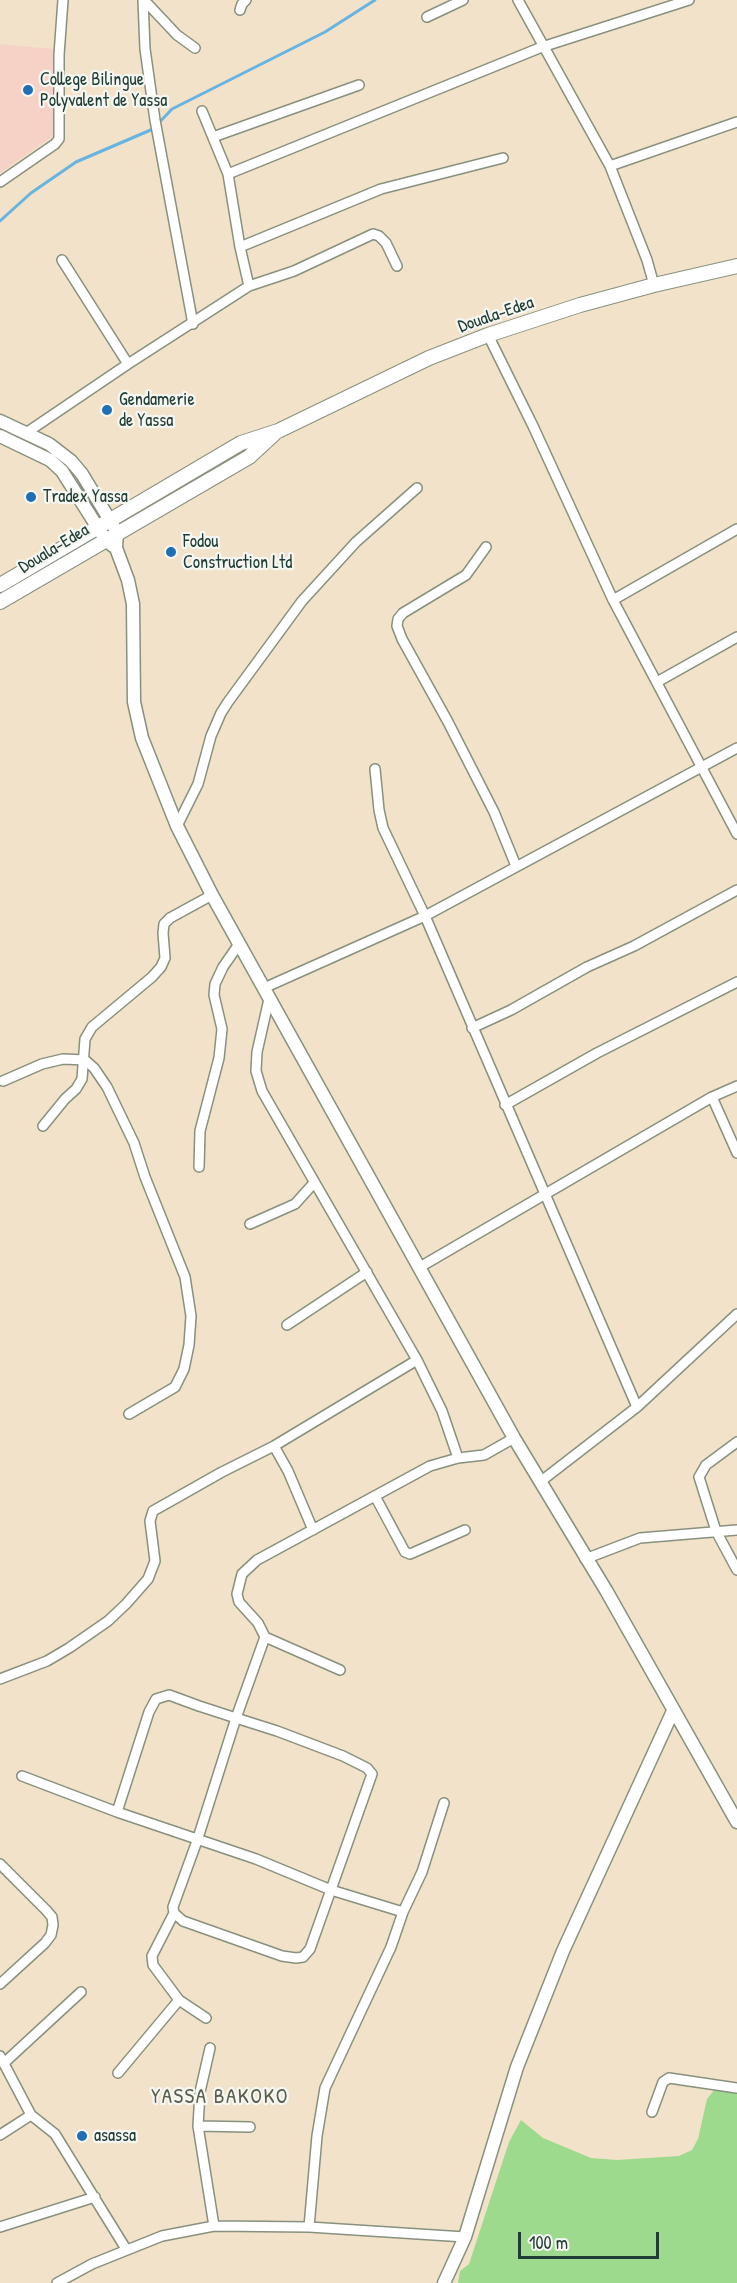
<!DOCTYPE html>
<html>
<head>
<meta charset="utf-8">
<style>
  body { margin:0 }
  #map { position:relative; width:737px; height:2283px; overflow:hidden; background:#f2e2c9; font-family:"Patrick Hand",sans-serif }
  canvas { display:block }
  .scale { position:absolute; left:518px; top:2232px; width:141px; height:27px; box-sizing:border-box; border:3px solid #1f3d34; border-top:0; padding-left:8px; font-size:18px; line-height:21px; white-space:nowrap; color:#1f3d34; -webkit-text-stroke:4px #f6f6f2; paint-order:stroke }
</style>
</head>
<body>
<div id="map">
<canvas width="737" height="2283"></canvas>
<div class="scale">100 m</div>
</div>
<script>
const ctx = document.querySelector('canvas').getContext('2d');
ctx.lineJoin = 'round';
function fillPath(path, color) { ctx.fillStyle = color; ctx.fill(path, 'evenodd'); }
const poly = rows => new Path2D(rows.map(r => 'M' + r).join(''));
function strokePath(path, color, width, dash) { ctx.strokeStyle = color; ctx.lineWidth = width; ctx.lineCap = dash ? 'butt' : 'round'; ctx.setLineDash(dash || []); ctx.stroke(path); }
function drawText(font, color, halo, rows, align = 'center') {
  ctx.font = font + ' "Patrick Hand",sans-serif'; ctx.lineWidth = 4.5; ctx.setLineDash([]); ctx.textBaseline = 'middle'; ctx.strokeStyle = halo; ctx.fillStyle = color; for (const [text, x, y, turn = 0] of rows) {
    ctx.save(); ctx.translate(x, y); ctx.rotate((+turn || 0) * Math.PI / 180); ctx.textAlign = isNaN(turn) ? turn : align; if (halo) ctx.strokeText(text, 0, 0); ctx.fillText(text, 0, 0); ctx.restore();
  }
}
fillPath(poly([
  [0,44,54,49,60,131,0,173]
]), '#f6d1c6');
fillPath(poly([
  [715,2089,737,2092,737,2283,458,2283,460,2271,469,2264,509,2142,521,2120,543,2138,591,2158,617,2160,679,2156,692,2150,698,2139,707,2099]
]), '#9dda8e');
strokePath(poly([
  [0,221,31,193,76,162,153,129,172,109,325,32,375,0]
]), '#68b4e1', 3);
const minor = poly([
  [143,0,145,49,155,120,193,324],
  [144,0,177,35,195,48],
  [518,0,610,166,647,260,654,285],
  [240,10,242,4,246,0],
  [427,17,463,0],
  [202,111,228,174,240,247,249,286],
  [213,137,359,85],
  [610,166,737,122],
  [228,174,542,47,689,0],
  [0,182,55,144,59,139,59,55,63,0],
  [240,247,381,189,503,158],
  [62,260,128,364],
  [488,335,533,426,613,600,737,834],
  [26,433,128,364,249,286,294,271,373,234,379,236,386,243,397,266],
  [486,547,466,575,403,613,398,619,397,626,402,639,448,722,494,812,516,866],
  [613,600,737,529],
  [657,682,737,637],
  [375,769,379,810,383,828,425,916,637,1407],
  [177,826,198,784,211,736,221,713,228,702,302,601,356,542,417,488],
  [264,988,425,916,737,748],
  [269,999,257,1052,256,1071,262,1091,417,1360,442,1411,458,1458],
  [472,1028,511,1010,587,967,634,946,737,890],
  [3,1081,42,1064,63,1059,85,1060,94,1068,107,1087,134,1143,145,1177,185,1277,191,1316,189,1345,184,1369,175,1387,129,1414],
  [712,1097,737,1153],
  [505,1105,597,1053,737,982],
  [43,1126,65,1099,76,1089,82,1079,85,1039,92,1027,152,977,161,967,165,958,163,933,164,924,170,918,212,895],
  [199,1167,200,1131,219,1058,222,1029,214,995,215,984,223,967,239,944],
  [250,1224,295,1204,313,1184],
  [420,1267,712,1097,737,1086],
  [287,1325,367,1272],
  [737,1442,706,1465,699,1477,716,1531,737,1570],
  [274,1446,288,1471,313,1530],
  [540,1482,637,1407,737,1314],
  [375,1496,405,1552,410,1554,465,1530],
  [585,1559,640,1538,737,1530],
  [340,1670,265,1637,258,1623,239,1602,237,1594,242,1574,257,1560,430,1466,458,1458,484,1455,514,1438],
  [0,1679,47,1661,69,1648,108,1621,126,1604,148,1579,155,1561,150,1521,153,1511,222,1472,274,1446,417,1360],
  [22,1776,117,1812,256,1859,331,1890,403,1912],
  [117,1812,149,1712,156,1699,169,1695,199,1706,236,1718,277,1731,343,1756,367,1768,372,1774,310,1949,303,1957,296,1958,282,1956,183,1921,174,1913,173,1907,197,1841,236,1718,265,1637],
  [0,1864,46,1910,52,1917,53,1925,51,1935,45,1943,0,1984],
  [174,1913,152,1956,153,1965,179,2000,206,2018],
  [210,2048,200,2092,198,2126,214,2226],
  [0,2056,31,2115,55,2134,126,2249],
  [4,2063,81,1992],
  [118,2073,179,2000],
  [652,2112,663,2082,669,2078,737,2088],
  [198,2126,250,2127],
  [0,2135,31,2115],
  [0,2227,95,2197],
  [309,2227,317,2136,325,2088,391,1947,403,1912,422,1872,444,1803],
  [57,2283,92,2264,162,2236,214,2226,309,2227,465,2237]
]);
const major = poly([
  [0,421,49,444,71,461,82,474,117,532,116,548,128,580,133,604,134,702,142,738,177,826,212,895,514,1438,607,1592,737,1822],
  [0,436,50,460,62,471,105,539,113,546],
  [444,2283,465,2237,517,2067,563,1951,673,1711]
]);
const highway = poly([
  [0,585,241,443,278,431,429,358,488,335,580,305,654,285,737,266],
  [0,602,249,457,274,434]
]);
strokePath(minor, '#88907e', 12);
strokePath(major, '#88907e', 15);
strokePath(highway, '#88907e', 16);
strokePath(minor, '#fff', 9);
strokePath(major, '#fff', 12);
strokePath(highway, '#fff', 14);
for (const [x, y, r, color] of [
  [28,90,6,"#1f6fb2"],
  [107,410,6,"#1f6fb2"],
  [31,497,6,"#1f6fb2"],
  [171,552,6,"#1f6fb2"],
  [82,2136,6,"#1f6fb2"]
]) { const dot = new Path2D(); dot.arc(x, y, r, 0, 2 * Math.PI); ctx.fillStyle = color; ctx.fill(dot); strokePath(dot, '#f6f6f2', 2); }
drawText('18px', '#1f3d34', '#f6f6f2', [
  ["College Bilingue",40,80],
  ["Polyvalent de Yassa",40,101],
  ["Gendamerie",119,400],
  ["de Yassa",119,421],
  ["Tradex Yassa",43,497],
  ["Fodou",183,542],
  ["Construction Ltd",183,563],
  ["asassa",94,2136]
], 'left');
drawText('18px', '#1f3d34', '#f6f6f2', [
  ["Douala-Edea",496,315,-19],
  ["Douala-Edea",54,549,-31]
]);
ctx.letterSpacing = '1.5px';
drawText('21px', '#585f4b', '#f6f6f2', [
  ["YASSA BAKOKO",220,2097]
]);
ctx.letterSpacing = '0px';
</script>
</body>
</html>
